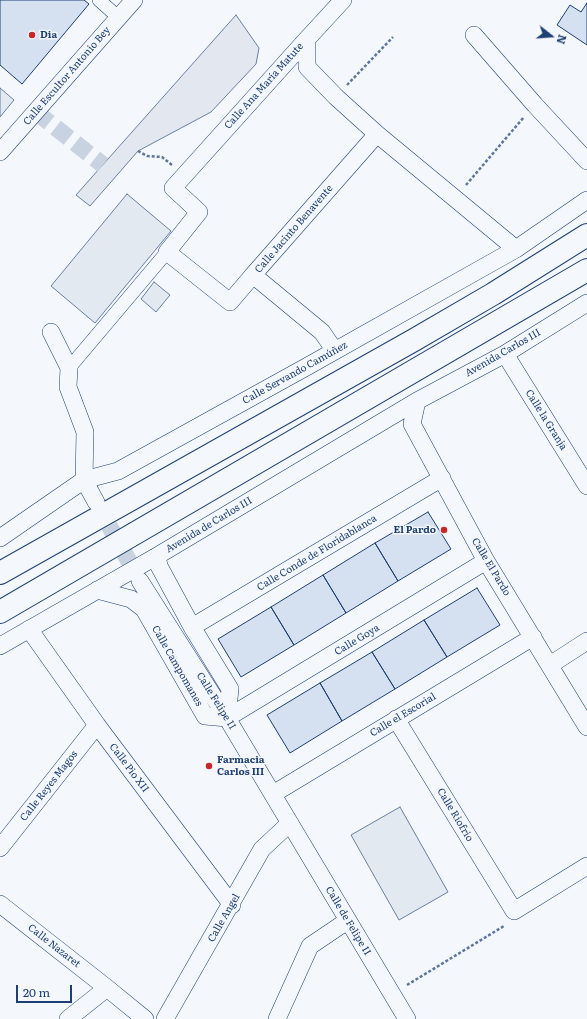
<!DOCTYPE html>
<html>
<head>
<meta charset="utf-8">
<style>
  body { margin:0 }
  #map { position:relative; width:587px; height:1019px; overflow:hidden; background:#f4f7fb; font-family:Literata,serif }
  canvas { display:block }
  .north { position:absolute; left:531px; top:16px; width:40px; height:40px; -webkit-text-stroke:3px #f4f7fb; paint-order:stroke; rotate:107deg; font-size:11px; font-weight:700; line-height:16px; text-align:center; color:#1d3f73 }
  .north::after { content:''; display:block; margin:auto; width:14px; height:18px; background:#1d3f73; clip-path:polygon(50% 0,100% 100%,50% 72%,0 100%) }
  .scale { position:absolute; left:16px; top:985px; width:56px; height:18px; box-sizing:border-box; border:2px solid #1d3f73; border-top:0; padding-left:5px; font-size:12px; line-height:14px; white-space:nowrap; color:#1d3f73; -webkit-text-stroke:3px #f4f7fb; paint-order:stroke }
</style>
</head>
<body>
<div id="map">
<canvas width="587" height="1019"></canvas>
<div class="north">N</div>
<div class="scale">20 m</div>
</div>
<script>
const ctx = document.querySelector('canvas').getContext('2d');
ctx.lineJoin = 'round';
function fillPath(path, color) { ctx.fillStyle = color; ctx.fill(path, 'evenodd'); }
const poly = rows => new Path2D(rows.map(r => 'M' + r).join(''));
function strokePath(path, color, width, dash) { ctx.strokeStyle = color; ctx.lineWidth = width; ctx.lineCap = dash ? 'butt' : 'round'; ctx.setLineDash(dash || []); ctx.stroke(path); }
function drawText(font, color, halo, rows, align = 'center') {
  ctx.font = font + ' Literata,serif'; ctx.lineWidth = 3; ctx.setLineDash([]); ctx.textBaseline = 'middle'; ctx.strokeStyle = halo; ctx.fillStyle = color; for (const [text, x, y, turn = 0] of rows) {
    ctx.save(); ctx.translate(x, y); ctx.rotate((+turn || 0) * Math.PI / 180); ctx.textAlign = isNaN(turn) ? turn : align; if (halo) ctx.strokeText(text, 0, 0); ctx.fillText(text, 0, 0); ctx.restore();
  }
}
const green = poly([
  [0,88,14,100,0,117,0,88],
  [127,194,171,231,95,323,51,286,127,194],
  [154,282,170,295,156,312,141,299,154,282],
  [400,807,448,892,399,920,351,835,400,807]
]);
fillPath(green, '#e3e9f0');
strokePath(green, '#687fa3', 1);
const parking = poly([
  [236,15,259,48,256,64,211,112,138,151,90,206,76,195,236,15]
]);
fillPath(parking, '#e3e8f0');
strokePath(parking, '#687fa3', 1);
const building = poly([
  [0,0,84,0,89,4,22,84,0,65,0,0],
  [587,3,587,45,557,25,570,5,581,12,587,3],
  [428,512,451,549,398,581,375,543,428,512],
  [375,543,398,581,346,613,323,575,375,543],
  [323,575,346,613,294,645,271,607,323,575],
  [477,588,500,625,447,657,424,620,477,588],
  [271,607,294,645,241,677,218,639,271,607],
  [424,620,447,657,395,689,372,652,424,620],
  [372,652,395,689,342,721,320,683,372,652],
  [320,683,342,721,290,753,267,715,320,683]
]);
fillPath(building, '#d5e0f0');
strokePath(building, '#1d3f73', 1);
strokePath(poly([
  [36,112,103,165],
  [97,504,140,581]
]), '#c9d2e0', 17, [17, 8]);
const pedestrian = poly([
  [99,0,119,18],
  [69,368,167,252]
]);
const minor = poly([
  [474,35,535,105,587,161],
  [307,39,343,0],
  [0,152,134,0],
  [253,275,230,302,167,252,199,212,173,188,307,39,307,67,336,97,377,134,516,249],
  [51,332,69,368,68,387,85,432,84,480,96,502],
  [335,351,322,332,253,275,377,134],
  [505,354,587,486],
  [417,401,412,424,486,561,587,727],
  [0,538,84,480,118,471,308,366,516,249,587,200],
  [157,556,159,566,192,627,230,689,227,718],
  [140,581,227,718,407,1019],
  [97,590,131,599,144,609,205,716,227,718],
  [192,627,442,478],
  [29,629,97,725,232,905],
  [0,646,157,556,417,401,505,354,587,303],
  [550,665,587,641],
  [227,718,486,561],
  [396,719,514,911,587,866],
  [273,794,533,637],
  [0,848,97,725],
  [0,904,107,988,145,1019],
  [68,1019,107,988],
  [165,1019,262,849,290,823],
  [277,1019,310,946,347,921]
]);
const motorway = poly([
  [0,573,414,340,493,294,587,235],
  [0,612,587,270]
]);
strokePath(pedestrian, '#1d3f73', 14);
strokePath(minor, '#1d3f73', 18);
strokePath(motorway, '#1d3f73', 24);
strokePath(poly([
  [347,85,393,37],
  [138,151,147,156,162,157,172,165],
  [466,185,524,117],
  [407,985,504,926]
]), '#5e769c', 2.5, [3, 2]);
strokePath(pedestrian, '#f4f7fb', 13);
strokePath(minor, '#f4f7fb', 17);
strokePath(motorway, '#f4f7fb', 22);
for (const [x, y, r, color] of [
  [32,35,4,"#c62828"],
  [444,530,4,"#c62828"],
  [209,766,4,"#c62828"]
]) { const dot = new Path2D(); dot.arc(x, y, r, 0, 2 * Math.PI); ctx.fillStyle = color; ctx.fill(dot); strokePath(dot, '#f4f7fb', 1.5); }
drawText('bold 10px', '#1d3f73', '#f4f7fb', [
  ["Dia",40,35],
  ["El Pardo",436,530,"right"],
  ["Farmacia",217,760],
  ["Carlos III",217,772]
], 'left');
drawText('10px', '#1d3f73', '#f4f7fb', [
  ["Calle Escultor Antonio Bey",67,76,-49],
  ["Calle Ana María Matute",264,86,-48],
  ["Calle Jacinto Benavente",294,229,-49],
  ["Avenida Carlos III",503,353,-30],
  ["Calle Servando Camúñez",295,373,-29],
  ["Calle la Granja",546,420,58],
  ["Avenida de Carlos III",209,525,-31],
  ["Calle Conde de Floridablanca",317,553,-31],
  ["Calle El Pardo",491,567,59],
  ["Calle Goya",357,640,-31],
  ["Calle Campomanes",177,666,60],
  ["Calle Felipe II",216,701,58],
  ["Calle el Escorial",403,715,-31],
  ["Calle Pio XII",129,768,53],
  ["Calle Reyes Magos",49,786,-52],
  ["Calle Riofrio",455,815,59],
  ["Calle Angel",224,918,-60],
  ["Calle de Felipe II",348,921,59],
  ["Calle Nazaret",54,946,38]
]);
</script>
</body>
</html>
